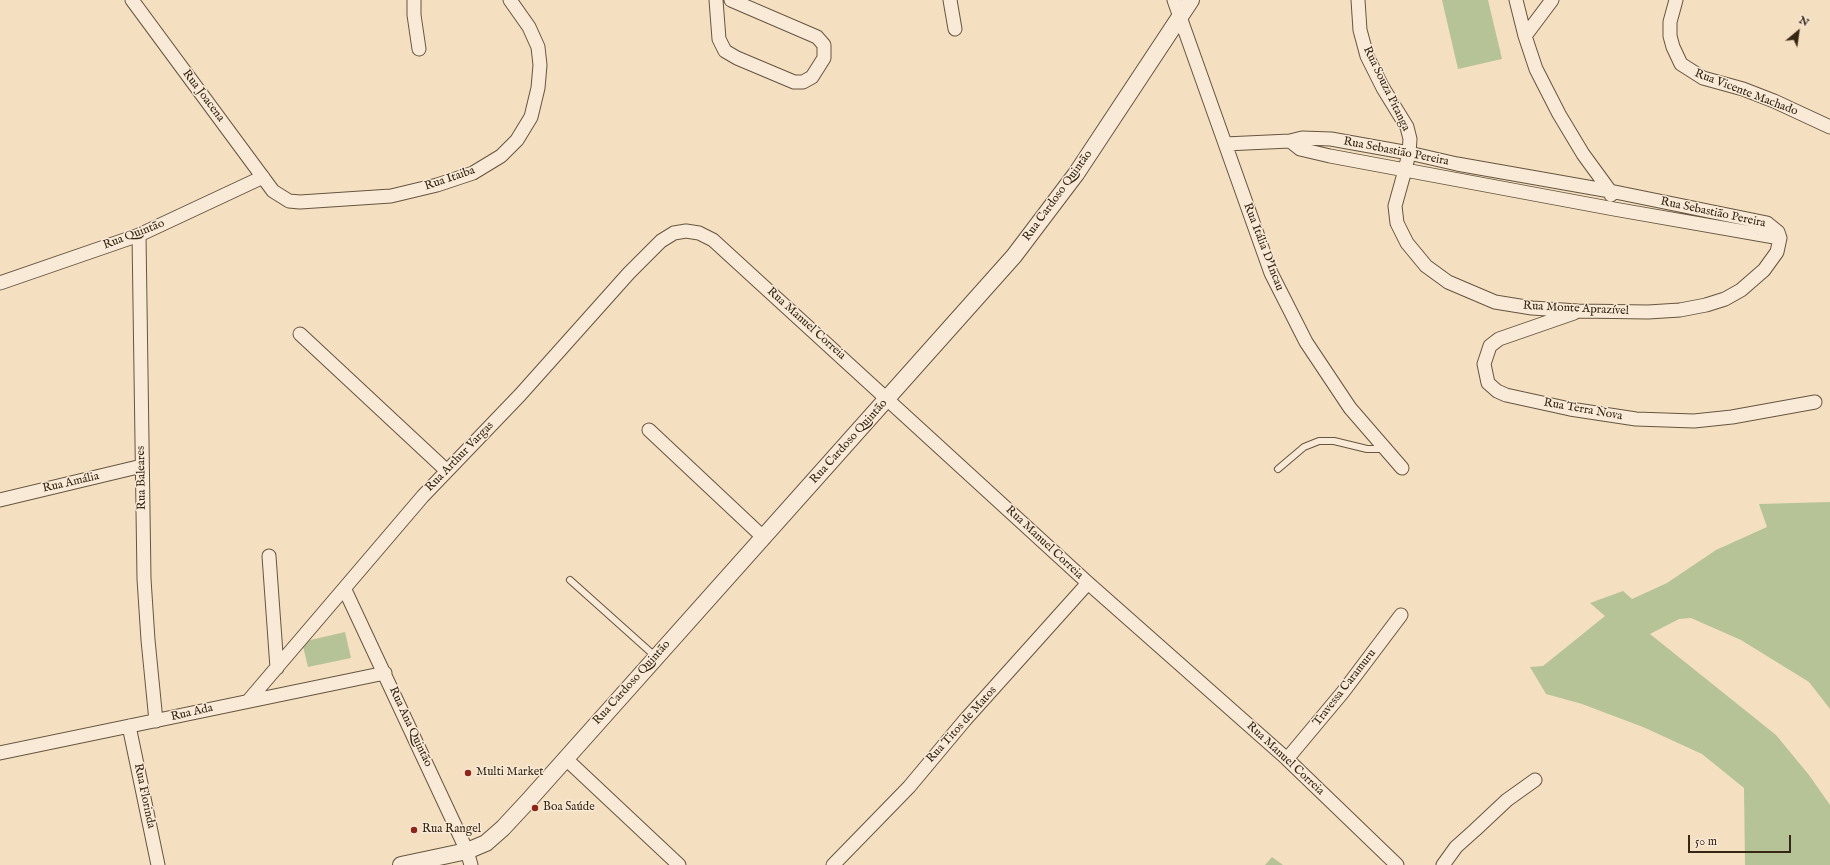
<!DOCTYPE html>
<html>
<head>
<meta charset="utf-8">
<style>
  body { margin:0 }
  #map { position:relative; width:1830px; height:865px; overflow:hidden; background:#f4dfc1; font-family:"IM FELL English",serif }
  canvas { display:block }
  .north { position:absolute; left:1778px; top:12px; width:40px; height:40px; -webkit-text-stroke:3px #f8ead7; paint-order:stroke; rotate:29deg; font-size:11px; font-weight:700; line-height:16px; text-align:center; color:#362714 }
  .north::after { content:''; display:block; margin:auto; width:14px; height:18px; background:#362714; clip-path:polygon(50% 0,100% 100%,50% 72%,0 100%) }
  .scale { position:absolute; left:1688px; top:835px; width:103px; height:18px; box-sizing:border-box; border:2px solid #362714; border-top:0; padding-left:5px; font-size:12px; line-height:14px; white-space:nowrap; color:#362714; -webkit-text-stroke:3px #f8ead7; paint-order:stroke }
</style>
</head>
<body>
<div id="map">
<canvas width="1830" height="865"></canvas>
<div class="north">N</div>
<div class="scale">50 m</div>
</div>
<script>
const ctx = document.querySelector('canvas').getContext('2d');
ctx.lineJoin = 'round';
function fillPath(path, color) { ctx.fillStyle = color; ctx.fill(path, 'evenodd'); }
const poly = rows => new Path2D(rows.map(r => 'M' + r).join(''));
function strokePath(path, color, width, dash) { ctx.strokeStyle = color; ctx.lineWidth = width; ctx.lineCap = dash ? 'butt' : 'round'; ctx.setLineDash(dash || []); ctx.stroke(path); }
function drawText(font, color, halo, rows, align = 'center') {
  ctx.font = font + ' "IM FELL English",serif'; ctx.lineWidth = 3; ctx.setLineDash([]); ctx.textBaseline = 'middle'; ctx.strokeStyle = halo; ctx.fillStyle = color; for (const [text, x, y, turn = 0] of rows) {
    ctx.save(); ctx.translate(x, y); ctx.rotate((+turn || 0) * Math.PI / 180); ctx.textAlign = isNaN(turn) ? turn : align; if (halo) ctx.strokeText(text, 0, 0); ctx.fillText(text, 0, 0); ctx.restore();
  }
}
fillPath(poly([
  [1442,0,1488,0,1502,59,1458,69],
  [1830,502,1830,709,1809,682,1741,640,1691,618,1679,619,1650,634,1776,735,1809,775,1830,805,1830,865,1745,865,1744,788,1702,754,1643,727,1582,704,1546,694,1530,667,1543,666,1605,616,1590,603,1623,591,1632,599,1667,583,1716,550,1767,527,1759,504],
  [345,632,351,658,308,667,302,642],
  [1272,857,1283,865,1265,865]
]), '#b6c397');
const service = poly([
  [1278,469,1304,447,1319,441,1334,441,1367,449,1384,449],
  [570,580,656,657]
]);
const minor = poly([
  [132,0,273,191,289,201,300,202,391,196,437,185,473,173,501,156,517,140,531,117,538,88,540,65,538,47,529,27,510,0],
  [414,0,414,15,419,49],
  [716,0,719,39,725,51,737,58,794,82,803,82,812,77,824,58,824,45,817,37,731,0],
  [950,0,955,29],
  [1174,0,1271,273,1306,342,1350,408,1402,468],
  [1516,0,1525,36,1536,69,1559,114,1583,154,1610,191,1611,195],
  [1676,0,1670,22,1670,36,1673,47,1681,64,1703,78,1743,89,1774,101,1830,127],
  [1525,36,1552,0],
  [1290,141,1300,149,1330,156,1614,209,1780,238],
  [1225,144,1290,141,1302,138,1331,139,1409,153,1457,164,1610,191,1767,223,1778,232,1780,238,1777,252,1764,270,1741,290,1725,299,1706,305,1680,310,1648,312,1578,311,1532,308,1495,302,1448,282,1426,266,1407,243,1397,223,1395,206,1405,170,1409,153,1410,139,1407,127,1383,88,1367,56,1360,30,1358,0],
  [139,235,144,579,148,640,156,721],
  [0,283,139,235,263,177],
  [1574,313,1499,339,1490,346,1484,364,1488,383,1497,391,1506,395,1570,409,1636,419,1694,421,1732,417,1815,402],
  [300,334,447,471],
  [649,430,764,538],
  [0,500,142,466],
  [269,556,277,668],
  [345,590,467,851,471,865],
  [249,700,423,496,520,395,629,273,661,241,674,233,686,231,699,233,713,240,1088,583,1287,759,1397,865],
  [129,726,158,865],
  [0,753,385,673],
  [565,758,679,865],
  [1287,759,1343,692,1401,615],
  [833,865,909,787,965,720,1088,583],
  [1443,865,1456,847,1475,830,1507,800,1535,780]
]);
const tertiary = poly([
  [401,865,467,851,486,843,503,828,529,800,1014,256,1076,174,1191,0]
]);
strokePath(service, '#66553f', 8);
strokePath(minor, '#66553f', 15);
strokePath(tertiary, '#66553f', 18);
strokePath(service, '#f8ead7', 6);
strokePath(minor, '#f8ead7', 13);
strokePath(tertiary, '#f8ead7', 16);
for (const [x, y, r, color] of [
  [468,773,4,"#8f2418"],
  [535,808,4,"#8f2418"],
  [414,830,4,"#8f2418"]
]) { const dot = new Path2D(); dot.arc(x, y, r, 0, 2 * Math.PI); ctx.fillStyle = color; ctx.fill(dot); strokePath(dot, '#f8ead7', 1.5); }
drawText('12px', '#362714', '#f8ead7', [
  ["Rua Souza Pitanga",1386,89,64],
  ["Rua Vicente Machado",1746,93,21],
  ["Rua Joacena",203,96,53],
  ["Rua Sebastião Pereira",1396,152,11],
  ["Rua Itaiba",450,179,-19],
  ["Rua Cardoso Quintão",1058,196,-54],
  ["Rua Sebastião Pereira",1713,213,12],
  ["Rua Quintão",134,235,-21],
  ["Rua Itália D'Incau",1263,247,69],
  ["Rua Monte Aprazível",1576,309,3],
  ["Rua Manuel Correia",806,324,42],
  ["Rua Terra Nova",1583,410,10],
  ["Rua Cardoso Quintão",849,442,-48],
  ["Rua Arthur Vargas",460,457,-46],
  ["Rua Baleares",142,478,-91],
  ["Rua Amália",71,483,-13],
  ["Rua Manuel Correia",1044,543,43],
  ["Rua Cardoso Quintão",632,683,-48],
  ["Travessa Caramuru",1345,688,-52],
  ["Rua Ada",192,713,-13],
  ["Rua Titos de Matos",962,725,-48],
  ["Rua Ana Quintão",410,727,65],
  ["Rua Manuel Correia",1285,759,43],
  ["Rua Florinda",144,796,78]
]);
drawText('12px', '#362714', '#f8ead7', [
  ["Multi Market",476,773],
  ["Boa Saúde",543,808],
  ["Rua Rangel",422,830]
], 'left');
</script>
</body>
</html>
